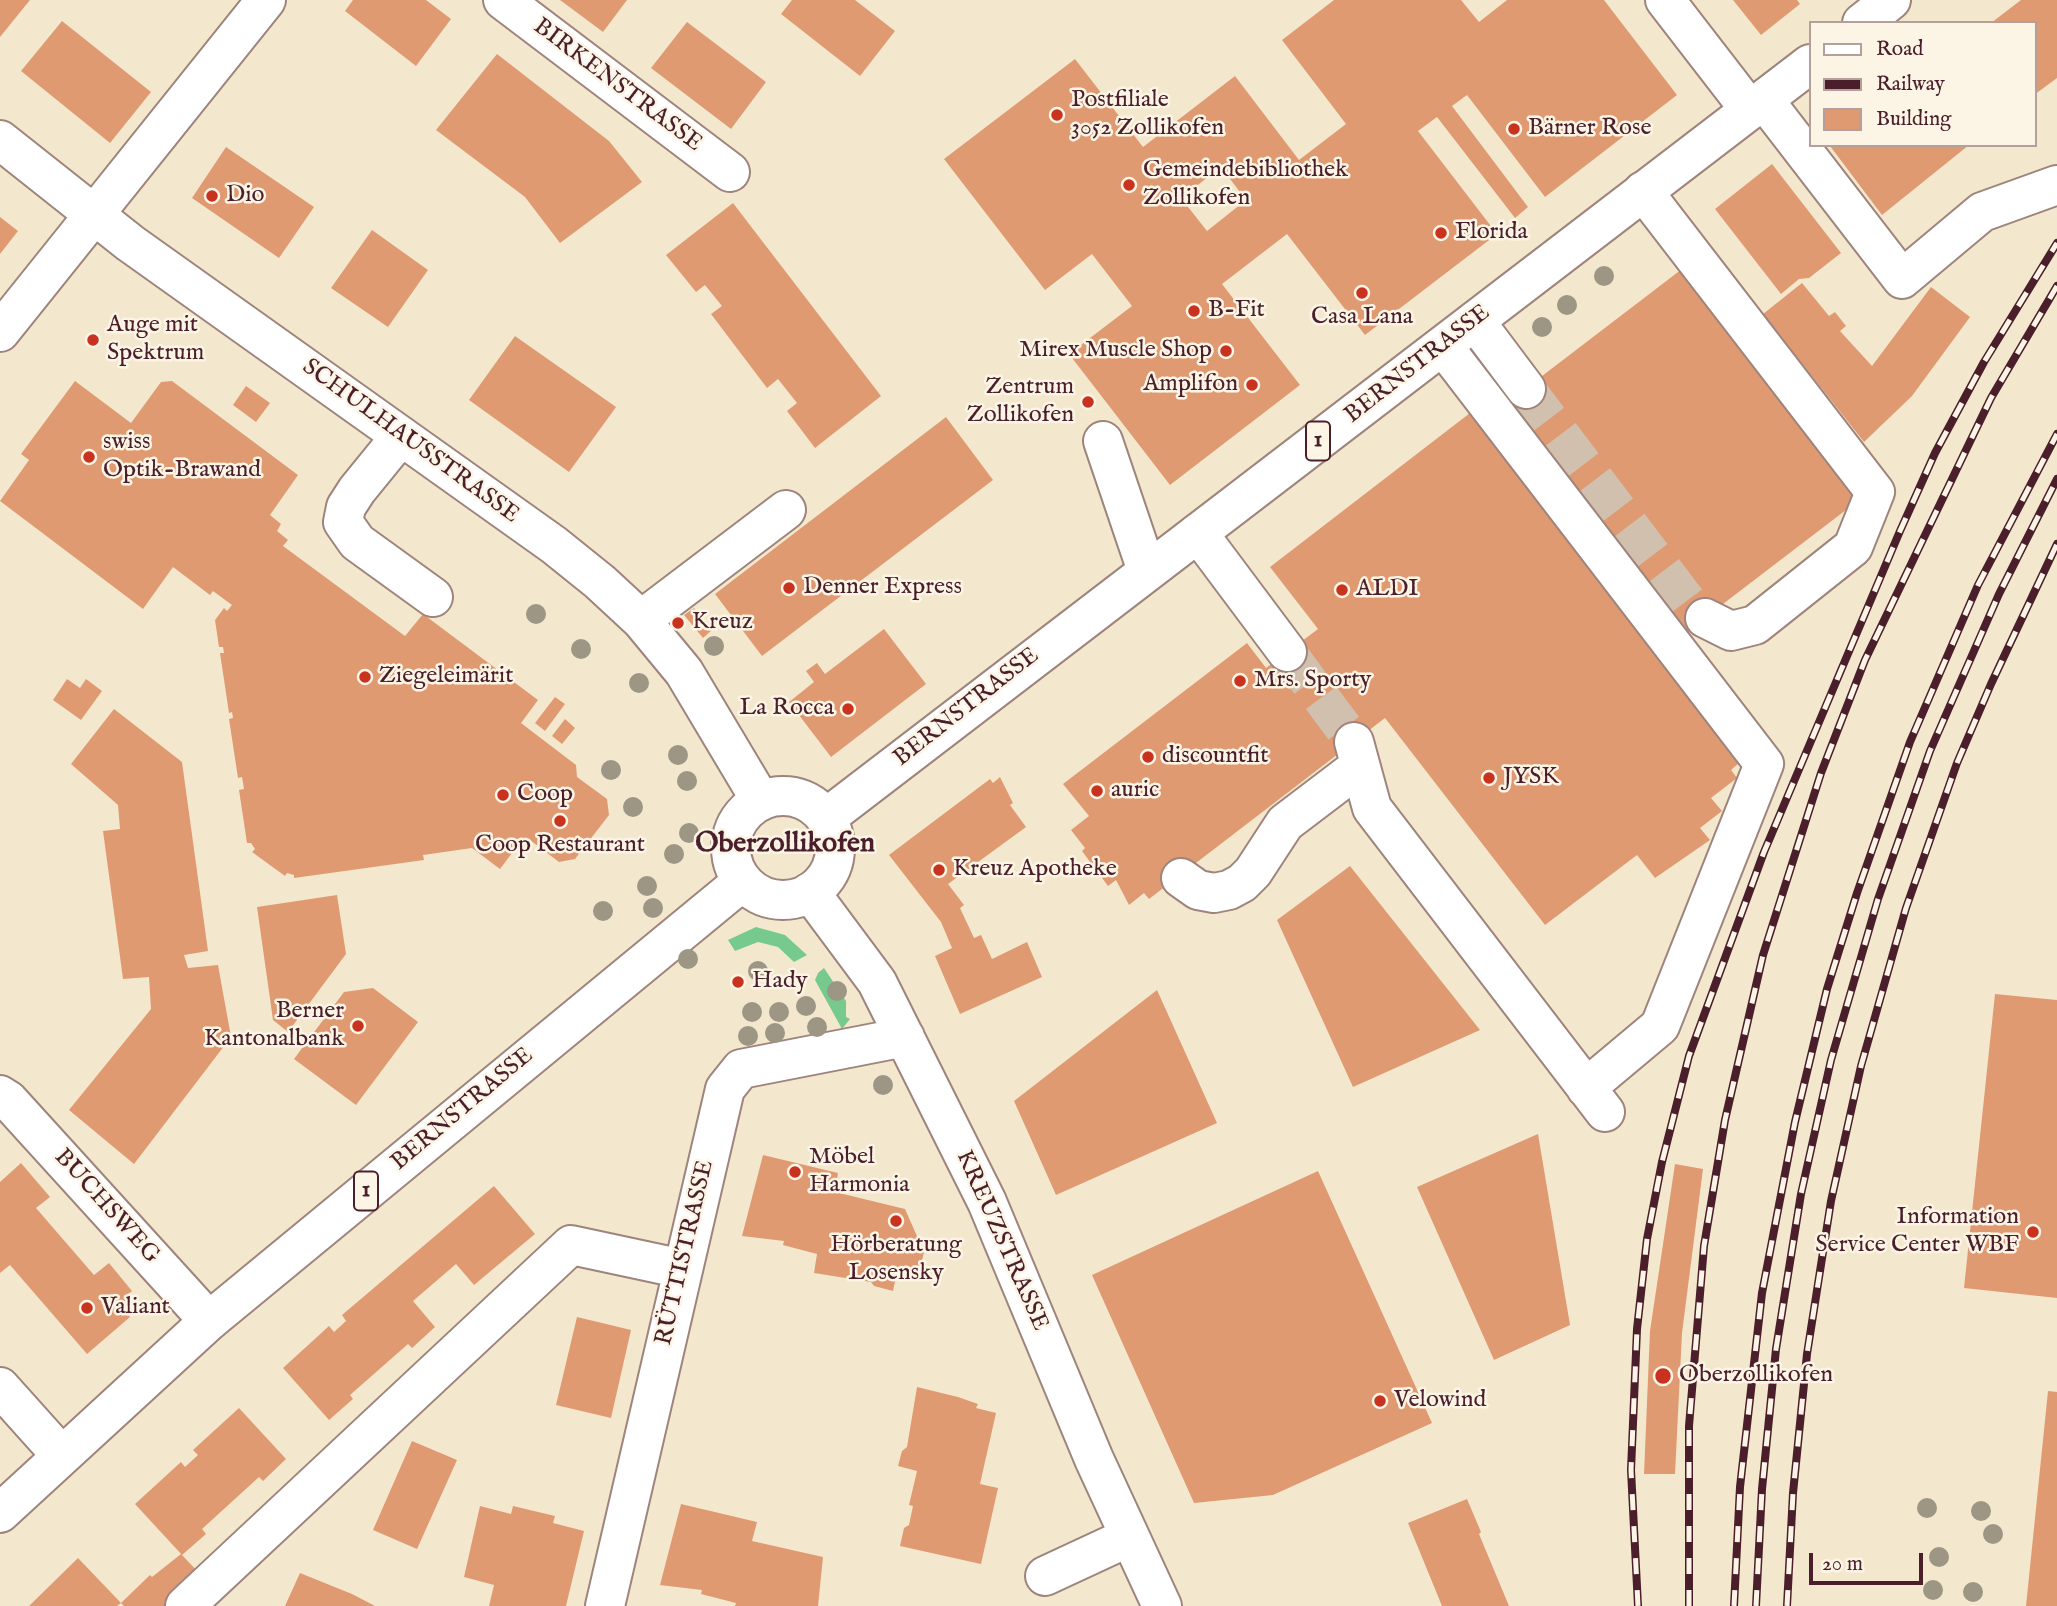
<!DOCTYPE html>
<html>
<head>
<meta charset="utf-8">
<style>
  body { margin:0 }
  #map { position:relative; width:2057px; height:1606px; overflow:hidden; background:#f3e8ce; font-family:"IM FELL English",serif }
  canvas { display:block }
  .legend { position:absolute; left:1809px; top:21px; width:228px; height:126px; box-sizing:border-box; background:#fcf5e5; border:2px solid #b59f9b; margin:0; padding:9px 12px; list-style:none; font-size:21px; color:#4a1f2b }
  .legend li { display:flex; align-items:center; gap:14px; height:35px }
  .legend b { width:35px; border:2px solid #b59f9b }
  .scale { position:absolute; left:1809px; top:1553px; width:114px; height:32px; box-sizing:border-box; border:4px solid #4a1f2b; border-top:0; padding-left:9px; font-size:21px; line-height:24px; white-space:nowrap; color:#4a1f2b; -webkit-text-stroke:5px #fcf5e5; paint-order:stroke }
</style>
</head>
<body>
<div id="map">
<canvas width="2057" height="1606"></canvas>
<ul class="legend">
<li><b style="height:9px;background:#fff"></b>Road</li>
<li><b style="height:9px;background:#4a1f2b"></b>Railway</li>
<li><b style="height:19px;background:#e09a72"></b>Building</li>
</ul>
<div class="scale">20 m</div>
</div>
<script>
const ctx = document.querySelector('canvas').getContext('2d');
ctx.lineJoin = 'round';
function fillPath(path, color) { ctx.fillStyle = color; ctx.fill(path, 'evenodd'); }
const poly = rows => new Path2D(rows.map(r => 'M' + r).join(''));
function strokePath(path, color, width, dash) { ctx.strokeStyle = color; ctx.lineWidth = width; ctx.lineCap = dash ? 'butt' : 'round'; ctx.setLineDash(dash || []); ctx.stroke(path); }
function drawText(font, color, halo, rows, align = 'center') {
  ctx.font = font + ' "IM FELL English",serif'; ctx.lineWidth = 5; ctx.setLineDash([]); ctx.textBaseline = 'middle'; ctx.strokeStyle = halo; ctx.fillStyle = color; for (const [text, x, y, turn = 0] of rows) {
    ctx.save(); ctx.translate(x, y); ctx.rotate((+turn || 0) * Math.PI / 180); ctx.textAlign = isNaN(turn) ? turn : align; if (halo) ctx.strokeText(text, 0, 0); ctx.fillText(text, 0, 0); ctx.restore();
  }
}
fillPath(poly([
  [756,927,785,935,807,955,794,962,778,947,758,942,735,951,728,940],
  [824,968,846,1001,846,1017,850,1019,842,1029,815,980,818,973]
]), '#76ca8d');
fillPath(poly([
  [0,0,30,0,0,37],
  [353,0,426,0,451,19,416,66,345,11],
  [560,0,627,0,603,32],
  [792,0,855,0,895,31,860,76,781,14],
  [1334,0,1461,0,1479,22,1507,0,1604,0,1677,95,1545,197,1467,95,1452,106,1528,207,1515,218,1437,117,1418,131,1497,234,1365,335,1287,234,1222,284,1300,385,1170,485,1069,354,1132,306,1092,254,1045,290,944,159,1075,59,1143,147,1235,76,1299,160,1346,124,1282,40],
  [1221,167,1246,200,1207,231,1181,198],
  [1733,0,1797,0,1800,4,1761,35],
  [2021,0,2057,0,2057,78,2034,95,2034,23,1991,23],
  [62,21,151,92,110,143,21,71],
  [687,22,766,82,731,129,651,68],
  [497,54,609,141,642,182,560,243,525,197,436,130],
  [1969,145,1882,215,1830,146,1831,145],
  [226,147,314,207,279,258,192,198],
  [1772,164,1841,253,1809,278,1799,279,1781,294,1715,209],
  [733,203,881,396,815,448,787,411,797,403,778,379,767,388,711,314,722,306,705,285,696,292,666,255],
  [0,217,18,231,0,254],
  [372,230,428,270,388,327,331,288],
  [1682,269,1859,500,1685,633,1508,402],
  [1802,283,1829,316,1835,312,1846,326,1840,331,1872,366,1931,287,1970,317,1912,396,1864,442,1763,314],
  [515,336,616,407,569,472,469,400],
  [75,381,131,423,161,382,172,381,298,475,270,515,281,524,277,531,288,540,283,546,405,636,423,614,538,700,521,723,576,765,577,777,607,799,609,815,575,859,559,862,530,840,521,841,500,869,472,848,423,855,424,860,294,878,294,875,287,873,285,876,252,852,255,849,251,843,247,843,239,790,244,789,242,777,238,778,229,719,233,718,232,712,229,713,220,653,224,653,223,647,219,647,215,620,224,608,227,611,232,605,213,591,210,595,173,567,143,609,0,501,29,460,21,454],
  [246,386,270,403,256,422,233,405],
  [1470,413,1739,763,1731,770,1737,778,1711,798,1722,811,1700,828,1710,840,1655,878,1637,855,1545,925,1385,718,1149,899,1144,893,1129,905,1116,880,1108,886,1082,851,1085,848,1071,830,1089,816,1063,784,1247,643,1266,668,1318,629,1270,567],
  [946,417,993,480,762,656,715,594],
  [694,608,712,630,703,638,684,615],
  [884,629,926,684,831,757,789,702,814,682,806,671,817,663,825,674],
  [67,679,80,688,86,679,102,691,81,720,53,700],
  [555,697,565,704,545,731,535,723],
  [114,709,182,762,208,951,184,955,188,968,218,965,231,1037,134,1164,69,1110,151,1009,149,977,123,979,103,831,120,829,118,805,71,764],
  [565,719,575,728,562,744,552,736],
  [1000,777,1013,803,1010,805,1026,827,948,884,964,905,960,908,974,938,981,935,992,959,1027,942,1042,977,960,1014,935,956,952,948,941,922,889,855,990,779,993,783],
  [1350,866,1480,1030,1353,1087,1277,920],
  [337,895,346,954,288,1032,273,1020,257,907],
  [373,988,418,1022,356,1105,294,1059,344,992],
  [1157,990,1217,1123,1056,1195,1014,1101],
  [1995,994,2057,1000,2057,1298,1964,1288],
  [1538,1134,1570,1325,1494,1360,1417,1187],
  [763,1155,838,1173,835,1192,905,1209,924,1252,919,1273,898,1268,893,1291,874,1286,871,1282,814,1273,817,1254,783,1245,784,1241,742,1236],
  [21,1163,50,1197,36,1208,94,1275,109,1263,132,1291,126,1296,125,1311,130,1317,87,1354,10,1265,0,1273,0,1182],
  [1675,1164,1703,1169,1682,1333,1675,1474,1644,1474,1650,1331],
  [1318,1171,1432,1423,1273,1495,1194,1503,1092,1275],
  [494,1186,535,1234,474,1285,456,1264,413,1301,435,1327,412,1348,408,1344,350,1395,353,1399,329,1420,283,1368,329,1326,334,1332,346,1321,342,1315],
  [577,1317,631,1330,611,1418,556,1405],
  [917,1387,958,1397,978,1404,976,1408,996,1413,980,1484,998,1488,981,1564,900,1546,904,1528,909,1525,913,1506,909,1505,917,1471,898,1466,902,1451,907,1447],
  [2048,1391,2057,1392,2057,1606,2026,1606],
  [239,1408,286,1459,263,1481,259,1477,202,1529,206,1534,182,1555,135,1504,181,1462,185,1467,198,1455,193,1450],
  [412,1441,457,1460,417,1549,373,1530],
  [1467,1499,1481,1532,1479,1534,1509,1606,1442,1606,1408,1523],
  [681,1504,757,1522,752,1541,823,1557,818,1606,735,1606,736,1603,701,1594,702,1590,660,1585],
  [480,1506,511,1514,513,1506,555,1516,553,1523,584,1531,566,1606,489,1606,494,1585,464,1577],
  [181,1554,200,1574,167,1606,124,1606,121,1603,150,1575,152,1577],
  [78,1558,121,1603,117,1606,29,1606],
  [300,1573,352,1594,375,1606,285,1606]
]), '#e09a72');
strokePath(poly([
  [1526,389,1693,609,1705,618],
  [1287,652,1354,742]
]), '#d1c0ad', 38, [38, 19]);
const minor = poly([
  [503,0,730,172],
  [1665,0,1750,110],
  [1764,100,1902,279,1982,212,2057,185],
  [0,140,130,243,554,545,600,582,641,620,684,672,761,801],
  [1643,191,1875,492,1853,547,1755,625,1731,631,1705,618],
  [1475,321,1526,389],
  [0,332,266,0],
  [1443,346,1764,764,1660,1026,1586,1088],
  [401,436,357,490,346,507,343,522,357,542,433,597],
  [1103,441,1147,571],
  [1198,533,1287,652],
  [641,620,786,510],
  [1354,742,1372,808,1605,1112],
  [1181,878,1198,890,1214,893,1229,890,1242,883,1253,872,1285,823,1360,766],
  [810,892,877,982,987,1202,1094,1459,1162,1606],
  [0,1095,8,1100,209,1321],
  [0,1387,61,1455],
  [1045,1576,1129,1537],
  [185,1606,571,1245,683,1269],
  [605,1606,725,1089,741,1069,905,1037]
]);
const major = poly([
  [1862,23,1891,0],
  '731 848a52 52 0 1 1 104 0a52 52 0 1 1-104 0Z',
  [826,818,1810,64],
  [0,1513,209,1321,743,881]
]);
strokePath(minor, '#9e847c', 42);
strokePath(major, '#9e847c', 42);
strokePath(minor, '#fff', 38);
strokePath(major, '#fff', 38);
const rail = poly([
  [1638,1606,1631,1470,1637,1329,1647,1239,1662,1162,1689,1056,1764,852,1900,531,1935,453,1984,362,2057,243],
  [1689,1606,1689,1426,1704,1246,1725,1120,1763,955,1821,773,1865,660,1991,398,2057,286],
  [1734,1606,1740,1487,1762,1293,1795,1122,1827,989,1857,893,1910,742,1978,585,2057,434],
  [1756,1606,1762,1489,1776,1349,1801,1194,1831,1060,1878,899,1930,751,1999,594,2057,479],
  [1787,1606,1793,1493,1807,1354,1831,1201,1861,1066,1906,908,1957,763,1991,684,2057,544]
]);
strokePath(rail, '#4a1f2b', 8);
strokePath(rail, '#fcf5e5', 5, [16]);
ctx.fillStyle = '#9d9684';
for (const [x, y] of [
  [1604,276],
  [1567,305],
  [1542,327],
  [536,614],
  [714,646],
  [581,649],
  [639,683],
  [678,755],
  [611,770],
  [687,781],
  [633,807],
  [689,833],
  [674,854],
  [647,886],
  [653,908],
  [603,911],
  [688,959],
  [758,971],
  [837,991],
  [806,1006],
  [752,1012],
  [779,1012],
  [817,1027],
  [775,1033],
  [748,1036],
  [883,1085],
  [1927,1508],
  [1981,1511],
  [1993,1534],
  [1939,1557],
  [1933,1590],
  [1973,1592]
]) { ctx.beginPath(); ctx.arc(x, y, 10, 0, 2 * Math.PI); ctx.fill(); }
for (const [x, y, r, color] of [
  [1057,115,7,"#c8321e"],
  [1514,129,7,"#c8321e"],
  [1129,185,7,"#c8321e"],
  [212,196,7,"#c8321e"],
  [1441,233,7,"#c8321e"],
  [1362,293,7,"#c8321e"],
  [1194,311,7,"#c8321e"],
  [93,340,7,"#c8321e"],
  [1226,351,7,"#c8321e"],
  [1252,385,7,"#c8321e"],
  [1088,402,7,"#c8321e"],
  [89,457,7,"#c8321e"],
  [789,588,7,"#c8321e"],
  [1342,590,7,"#c8321e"],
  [678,623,7,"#c8321e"],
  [365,677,7,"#c8321e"],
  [1240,681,7,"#c8321e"],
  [848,709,7,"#c8321e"],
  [1148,757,7,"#c8321e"],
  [1489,778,7,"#c8321e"],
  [1097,791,7,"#c8321e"],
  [503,795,7,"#c8321e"],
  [560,821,7,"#c8321e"],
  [939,870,7,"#c8321e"],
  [738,982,7,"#c8321e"],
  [358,1026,7,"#c8321e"],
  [795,1172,7,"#c8321e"],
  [896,1221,7,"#c8321e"],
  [2033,1232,7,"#c8321e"],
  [87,1308,7,"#c8321e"],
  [1663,1376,9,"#c8321e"],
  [1380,1401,7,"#c8321e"]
]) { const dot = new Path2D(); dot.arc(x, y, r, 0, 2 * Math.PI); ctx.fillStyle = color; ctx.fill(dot); strokePath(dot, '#fcf5e5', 2.5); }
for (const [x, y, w] of [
  [1318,441,24],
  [366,1191,24]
]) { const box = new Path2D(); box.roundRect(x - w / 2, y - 19.5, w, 39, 5); ctx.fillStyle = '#fcf5e5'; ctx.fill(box); strokePath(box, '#4a1f2b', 2); }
drawText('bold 23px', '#4a1f2b', null, [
  ["1",1318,441],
  ["1",366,1191]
]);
drawText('24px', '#4a1f2b', '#fcf5e5', [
  ["BIRKENSTRASSE",617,86,37],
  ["BERNSTRASSE",1418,365,-38],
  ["SCHULHAUSSTRASSE",410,442,36],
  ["BERNSTRASSE",967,708,-38],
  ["BERNSTRASSE",463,1110,-40],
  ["BUCHSWEG",106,1207,48],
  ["KREUZSTRASSE",1001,1241,66],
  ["RÜTTISTRASSE",686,1253,-77]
]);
drawText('24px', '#4a1f2b', '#fcf5e5', [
  ["Postfiliale",1071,101],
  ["3052 Zollikofen",1071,129],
  ["Bärner Rose",1528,129],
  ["Gemeindebibliothek",1143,171],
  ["Zollikofen",1143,199],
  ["Dio",226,196],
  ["Florida",1455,233],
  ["B-Fit",1208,311],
  ["Casa Lana",1362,318,"center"],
  ["Auge mit",107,326],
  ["Spektrum",107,354],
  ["Mirex Muscle Shop",1212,351,"right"],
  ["Amplifon",1238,385,"right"],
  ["Zentrum",1074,388,"right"],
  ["Zollikofen",1074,416,"right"],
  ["swiss",103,443],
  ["Optik-Brawand",103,471],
  ["Denner Express",803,588],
  ["ALDI",1356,590],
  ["Kreuz",692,623],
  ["Ziegeleimärit",379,677],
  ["Mrs. Sporty",1254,681],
  ["La Rocca",834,709,"right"],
  ["discountfit",1162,757],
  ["JYSK",1503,778],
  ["auric",1111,791],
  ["Coop",517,795],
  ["Coop Restaurant",560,846,"center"],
  ["Kreuz Apotheke",953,870],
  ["Hady",752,982],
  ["Berner",344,1012,"right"],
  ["Kantonalbank",344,1040,"right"],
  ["Möbel",809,1158],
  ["Harmonia",809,1186],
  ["Information",2019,1218,"right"],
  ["Service Center WBF",2019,1246,"right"],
  ["Hörberatung",896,1246,"center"],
  ["Losensky",896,1274,"center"],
  ["Valiant",101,1308],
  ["Oberzollikofen",1679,1376],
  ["Velowind",1394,1401]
], 'left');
drawText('bold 28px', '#4a1f2b', '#fcf5e5', [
  ["Oberzollikofen",785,845]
]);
</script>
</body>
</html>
